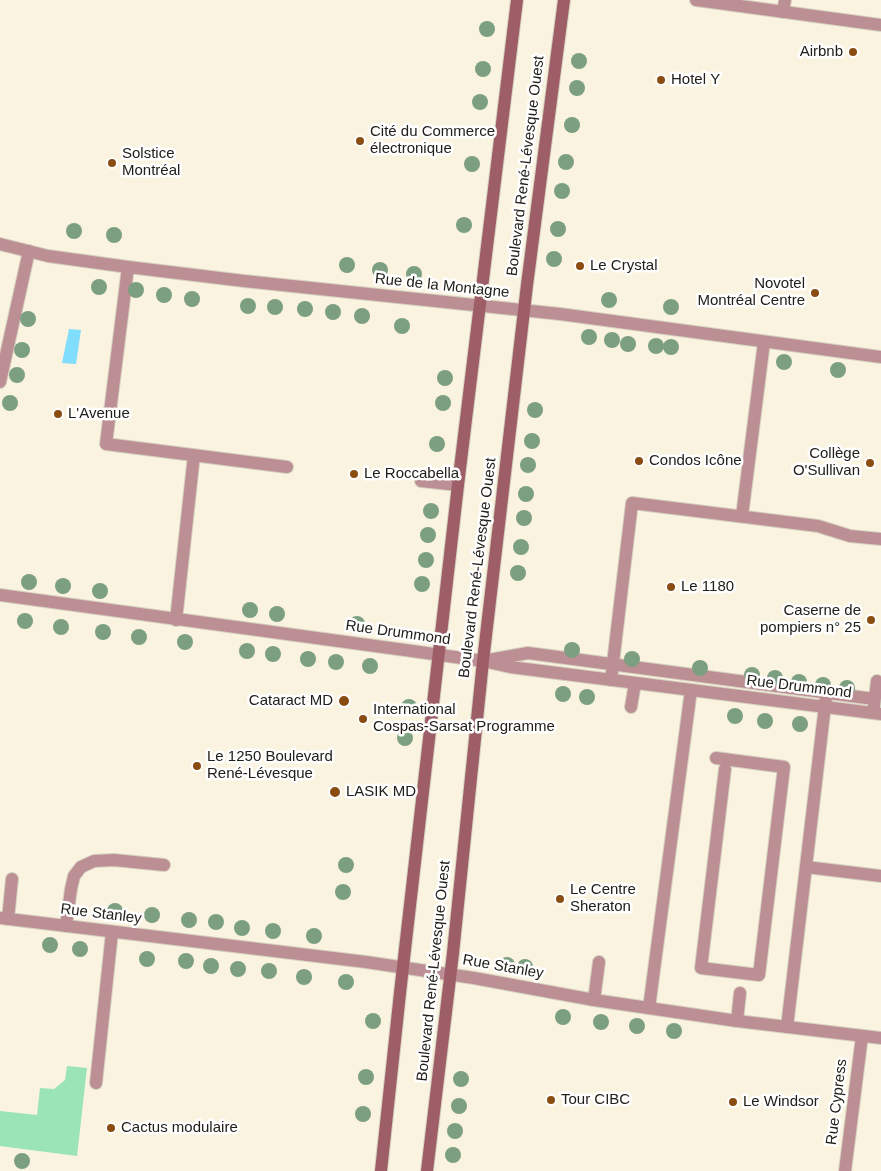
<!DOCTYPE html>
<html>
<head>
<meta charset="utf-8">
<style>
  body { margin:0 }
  canvas { display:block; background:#faf3e0 }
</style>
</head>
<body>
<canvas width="881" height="1171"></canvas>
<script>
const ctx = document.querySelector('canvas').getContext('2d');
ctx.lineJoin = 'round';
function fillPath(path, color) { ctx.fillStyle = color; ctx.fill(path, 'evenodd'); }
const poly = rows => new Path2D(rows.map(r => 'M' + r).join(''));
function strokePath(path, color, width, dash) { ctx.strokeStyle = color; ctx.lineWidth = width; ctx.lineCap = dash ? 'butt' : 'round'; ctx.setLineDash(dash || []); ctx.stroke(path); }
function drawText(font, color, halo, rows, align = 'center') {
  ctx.font = font + ' Arial,sans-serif'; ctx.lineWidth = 5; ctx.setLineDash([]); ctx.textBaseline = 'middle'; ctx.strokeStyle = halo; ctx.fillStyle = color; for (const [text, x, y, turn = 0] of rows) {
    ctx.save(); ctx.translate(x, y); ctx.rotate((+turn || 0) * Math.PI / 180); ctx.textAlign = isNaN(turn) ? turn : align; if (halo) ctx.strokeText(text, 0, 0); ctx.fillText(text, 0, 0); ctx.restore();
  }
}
fillPath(poly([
  [67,1066,87,1068,77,1156,0,1146,0,1111,37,1115,40,1088,54,1089,65,1080]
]), '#9be4b5');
fillPath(poly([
  [69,329,81,330,76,364,62,363]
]), '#80ddfb');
const service = poly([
  [783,12,785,0],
  [128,267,106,444,287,467],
  [421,481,458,485],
  [742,516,764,342],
  [176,620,194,455],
  [483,661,528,653,874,699],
  [611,680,632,503,818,526,850,536,881,539],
  [874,706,877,681],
  [631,707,635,683],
  [716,758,784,767,759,975,701,968,725,769],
  [806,867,881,876],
  [8,919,12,879],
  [66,926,71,889,74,876,81,867,94,861,114,860,164,865],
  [594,1000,599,962],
  [649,1008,691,690],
  [737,1021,740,993],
  [787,1027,826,697],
  [96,1083,112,932]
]);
const minor = poly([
  [0,382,29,251],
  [0,595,412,651,483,661,510,667,881,714],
  [0,918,366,962,474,978,594,1000,737,1021,881,1038],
  [845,1171,862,1036]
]);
const tertiary = poly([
  [696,0,881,25],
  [0,244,48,256,128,267,244,281,560,314,881,357]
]);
const secondary = poly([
  [381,1171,400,993,458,485,517,0],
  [427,1171,453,953,483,661,527,285,564,0]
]);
strokePath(service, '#d7d1c0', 14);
strokePath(minor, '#d7d1c0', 14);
strokePath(tertiary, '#d7d1c0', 14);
strokePath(secondary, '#d7d1c0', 14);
strokePath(service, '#bc8f95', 12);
strokePath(minor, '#bc8f95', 12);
strokePath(tertiary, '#bc8f95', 12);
strokePath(secondary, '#9d5e68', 12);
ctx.fillStyle = '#7c9f82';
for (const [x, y] of [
  [487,29],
  [579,61],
  [483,69],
  [577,88],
  [480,102],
  [572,125],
  [566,162],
  [472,164],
  [562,191],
  [464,225],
  [558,229],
  [74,231],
  [114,235],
  [554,259],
  [347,265],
  [380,270],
  [414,274],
  [99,287],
  [136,290],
  [164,295],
  [192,299],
  [609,300],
  [248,306],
  [275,307],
  [671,307],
  [305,309],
  [333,312],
  [362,316],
  [28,319],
  [402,326],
  [589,337],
  [612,340],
  [628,344],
  [656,346],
  [671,347],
  [22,350],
  [784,362],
  [838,370],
  [17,375],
  [445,378],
  [10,403],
  [443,403],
  [535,410],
  [532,441],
  [437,444],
  [528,465],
  [526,494],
  [431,511],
  [524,518],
  [428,535],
  [521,547],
  [426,560],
  [518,573],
  [29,582],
  [422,584],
  [63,586],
  [100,591],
  [250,610],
  [277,614],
  [25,621],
  [357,624],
  [61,627],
  [103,632],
  [139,637],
  [185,642],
  [572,650],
  [247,651],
  [273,654],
  [308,659],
  [632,659],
  [336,662],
  [370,666],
  [700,668],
  [752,675],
  [775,678],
  [799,682],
  [823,685],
  [847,688],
  [563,694],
  [587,697],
  [409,707],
  [735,716],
  [765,721],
  [800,724],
  [405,738],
  [346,865],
  [343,892],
  [115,911],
  [152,915],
  [189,920],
  [216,922],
  [242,928],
  [273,931],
  [314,936],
  [50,945],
  [80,949],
  [147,959],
  [186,961],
  [507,965],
  [211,966],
  [525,967],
  [238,969],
  [269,971],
  [304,977],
  [346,982],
  [563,1017],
  [373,1021],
  [601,1022],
  [637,1026],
  [674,1031],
  [366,1077],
  [461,1079],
  [459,1106],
  [363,1114],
  [455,1131],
  [453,1155],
  [22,1161]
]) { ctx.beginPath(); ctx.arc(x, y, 8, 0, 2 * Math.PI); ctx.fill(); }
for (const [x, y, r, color] of [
  [853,52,5,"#8b4c12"],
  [661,80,5,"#8b4c12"],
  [360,141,5,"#8b4c12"],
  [112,163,5,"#8b4c12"],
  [580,266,5,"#8b4c12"],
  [815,293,5,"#8b4c12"],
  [58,414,5,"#8b4c12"],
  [639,461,5,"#8b4c12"],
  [870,463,5,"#8b4c12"],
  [354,474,5,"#8b4c12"],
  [671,587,5,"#8b4c12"],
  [871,620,5,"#8b4c12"],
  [344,701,6,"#8b4c12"],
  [363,719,5,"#8b4c12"],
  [197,766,5,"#8b4c12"],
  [335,792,6,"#8b4c12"],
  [560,899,5,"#8b4c12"],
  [551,1100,5,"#8b4c12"],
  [733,1102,5,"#8b4c12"],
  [111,1128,5,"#8b4c12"]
]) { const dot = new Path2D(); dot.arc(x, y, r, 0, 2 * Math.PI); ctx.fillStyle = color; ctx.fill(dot); strokePath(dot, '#fff', 2); }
drawText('15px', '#222019', '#fff', [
  ["Airbnb",843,52,"right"],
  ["Hotel Y",671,80],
  ["Cité du Commerce",370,132],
  ["électronique",370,149],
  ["Solstice",122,154],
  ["Montréal",122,171],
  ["Le Crystal",590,266],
  ["Novotel",805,284,"right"],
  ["Montréal Centre",805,301,"right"],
  ["L'Avenue",68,414],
  ["Collège",860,454,"right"],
  ["O'Sullivan",860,471,"right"],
  ["Condos Icône",649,461],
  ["Le Roccabella",364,474],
  ["Le 1180",681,587],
  ["Caserne de",861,611,"right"],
  ["pompiers n° 25",861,628,"right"],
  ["Cataract MD",333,701,"right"],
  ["International",373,710],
  ["Cospas-Sarsat Programme",373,727],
  ["Le 1250 Boulevard",207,757],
  ["René-Lévesque",207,774],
  ["LASIK MD",346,792],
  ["Le Centre",570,890],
  ["Sheraton",570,907],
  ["Tour CIBC",561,1100],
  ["Le Windsor",743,1102],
  ["Cactus modulaire",121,1128]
], 'left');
drawText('15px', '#222019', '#fff', [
  ["Boulevard René-Lévesque Ouest",526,166,-83],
  ["Rue de la Montagne",442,286,6],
  ["Boulevard René-Lévesque Ouest",478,568,-83],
  ["Rue Drummond",398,633,8],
  ["Rue Drummond",799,687,7],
  ["Rue Stanley",101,914,7],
  ["Rue Stanley",503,967,10],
  ["Boulevard René-Lévesque Ouest",434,971,-84],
  ["Rue Cypress",837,1102,-83]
]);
</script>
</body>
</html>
